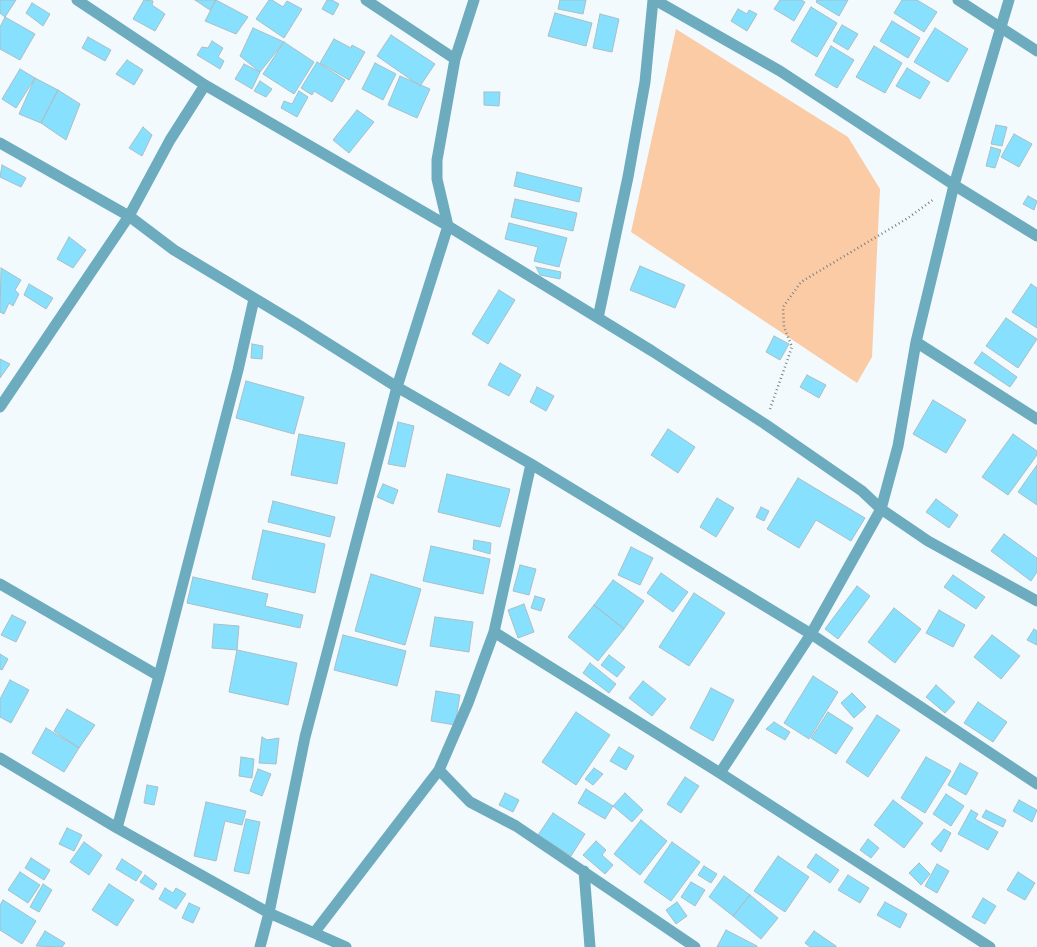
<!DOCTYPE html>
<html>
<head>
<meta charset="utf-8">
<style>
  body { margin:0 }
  canvas { display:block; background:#f2fafd }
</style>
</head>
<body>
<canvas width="1037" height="947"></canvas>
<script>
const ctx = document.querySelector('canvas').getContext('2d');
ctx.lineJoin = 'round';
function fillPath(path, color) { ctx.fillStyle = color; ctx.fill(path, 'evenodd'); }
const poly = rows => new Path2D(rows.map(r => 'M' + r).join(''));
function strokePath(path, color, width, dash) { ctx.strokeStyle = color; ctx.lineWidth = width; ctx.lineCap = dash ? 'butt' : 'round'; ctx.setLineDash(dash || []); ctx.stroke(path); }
fillPath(poly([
  [676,29,848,137,880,189,872,357,857,383,631,232]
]), '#fbcba6');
const building = poly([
  [0,0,16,0,5,17,0,13,0,0],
  [144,0,153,1,152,5,165,14,155,31,133,19,144,0],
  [195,0,216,0,210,10,195,0],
  [216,0,248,17,236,34,205,21,216,0],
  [269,0,272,0,283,7,287,1,302,9,284,38,256,19,269,0],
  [327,0,332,0,339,4,333,15,322,9,327,0],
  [560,0,586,0,583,14,558,9,560,0],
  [780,0,801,0,805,2,794,21,774,9,780,0],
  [817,0,848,0,839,16,816,2,817,0],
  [902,0,917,0,937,12,924,32,894,13,902,0],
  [32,3,50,14,43,26,26,13,32,3],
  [811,7,837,23,817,57,791,41,811,7],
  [738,9,747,14,749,10,757,14,747,31,731,21,738,9],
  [555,13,592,23,586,46,548,36,555,13],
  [600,14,619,19,612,52,593,48,600,14],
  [5,17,35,34,20,60,0,49,0,27,5,17],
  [892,21,920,38,908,58,880,41,892,21],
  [842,25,858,34,848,50,833,41,842,25],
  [253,28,284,42,260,72,240,56,253,28],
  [935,28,968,49,948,82,914,62,935,28],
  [391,35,435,64,420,86,377,56,391,35],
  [88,37,111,50,105,61,82,48,88,37],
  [334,39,351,48,352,45,365,52,349,80,320,63,334,39],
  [212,41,223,48,218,57,224,61,220,69,197,55,202,47,208,48,212,41],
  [284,42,314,62,294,94,263,74,284,42],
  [831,46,854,60,837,88,815,75,831,46],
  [874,46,902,63,885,93,856,77,874,46],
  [127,60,143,70,134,85,116,74,127,60],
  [317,62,345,80,332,102,314,91,312,95,301,88,317,62],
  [375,63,396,74,383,100,362,89,375,63],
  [244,64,260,72,252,89,235,79,244,64],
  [907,68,930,82,920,99,896,86,907,68],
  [20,69,35,78,16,108,2,99,20,69],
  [400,76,430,89,417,118,388,105,400,76],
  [35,78,58,90,41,123,19,114,35,78],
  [260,81,272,89,266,97,254,91,260,81],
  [58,90,80,104,66,140,41,123,58,90],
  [299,91,308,97,297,117,281,108,284,101,292,104,299,91],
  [484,92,500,92,499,106,484,105,484,92],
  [357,110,374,122,349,153,333,140,357,110],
  [996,125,1007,127,1002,146,991,144,996,125],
  [143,127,152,135,142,156,129,148,143,127],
  [1014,134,1032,144,1019,167,1001,157,1014,134],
  [991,147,1001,150,995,168,986,166,991,147],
  [2,165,26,178,21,187,0,177,2,165],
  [517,172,582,188,579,202,514,186,517,172],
  [1028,196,1037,201,1034,210,1023,204,1028,196],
  [515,199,577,213,573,231,511,217,515,199],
  [509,223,567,238,559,267,534,261,538,247,505,239,509,223],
  [69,237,86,250,73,268,57,259,69,237],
  [640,266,685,285,675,308,630,290,640,266],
  [536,267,561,272,560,279,540,275,536,267],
  [1,268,21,280,15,290,19,294,13,306,9,303,4,314,0,312,1,268],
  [29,284,53,298,46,309,24,295,29,284],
  [1031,284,1037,288,1037,328,1012,312,1031,284],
  [499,290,515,300,488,344,472,334,499,290],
  [1006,318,1037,339,1018,368,986,346,1006,318],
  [774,336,789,344,780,360,766,352,774,336],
  [252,344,263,346,262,359,251,358,252,344],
  [982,352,1017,377,1010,387,974,363,982,352],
  [0,359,10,364,0,378,0,359],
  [500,363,521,375,509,396,488,385,500,363],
  [807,375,826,385,819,398,800,387,807,375],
  [246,381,304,397,294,434,236,418,246,381],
  [537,387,554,396,546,411,530,402,537,387],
  [933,400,966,420,946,453,913,434,933,400],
  [398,422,414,426,405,467,388,464,398,422],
  [668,429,695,447,678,473,651,455,668,429],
  [299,434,345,443,337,484,291,475,299,434],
  [1013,434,1037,451,1037,455,1008,495,982,477,1013,434],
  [1037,465,1037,505,1018,492,1037,465],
  [447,474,510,489,500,527,438,512,447,474],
  [798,478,865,518,851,541,816,520,799,548,767,529,798,478],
  [383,484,398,490,393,504,377,497,383,484],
  [717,498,734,508,716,537,700,527,717,498],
  [936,499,958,515,949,528,926,512,936,499],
  [273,501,335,517,330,537,268,522,273,501],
  [761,507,769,511,764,521,756,517,761,507],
  [263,530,325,544,315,593,252,579,263,530],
  [1004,534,1037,558,1037,572,1031,581,991,551,1004,534],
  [474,540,491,543,490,554,473,549,474,540],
  [431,546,490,559,483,594,423,581,431,546],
  [631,547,653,558,640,585,618,575,631,547],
  [520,565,536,569,529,595,513,591,520,565],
  [661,573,688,592,673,612,647,593,661,573],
  [371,574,421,589,405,645,355,631,371,574],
  [953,575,985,597,976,609,944,587,953,575],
  [193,577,268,594,265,606,303,615,300,628,187,603,193,577],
  [613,580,644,601,624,629,594,605,613,580],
  [857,586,870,596,838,639,825,629,857,586],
  [694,593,725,613,689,666,659,647,694,593],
  [535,596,545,599,541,611,531,608,535,596],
  [524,604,534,632,518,638,508,610,524,604],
  [594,605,624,629,598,661,568,637,594,605],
  [894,608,921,629,895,663,868,642,894,608],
  [939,610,965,625,953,647,926,633,939,610],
  [12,615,26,622,16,642,1,635,12,615],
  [435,617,473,622,469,652,430,646,435,617],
  [214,624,239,626,237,650,212,648,214,624],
  [1034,629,1037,631,1037,645,1027,640,1034,629],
  [343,635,406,651,397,686,334,670,343,635],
  [992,635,1020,656,1001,679,974,657,992,635],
  [237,650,297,663,288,705,229,692,237,650],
  [0,654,8,659,2,670,0,669,0,654],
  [609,655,625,667,617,677,601,665,609,655],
  [590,663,616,684,609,693,583,673,590,663],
  [813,676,838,692,809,739,784,723,813,676],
  [10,680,29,690,11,723,0,717,0,699,10,680],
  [643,681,666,699,652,716,629,698,643,681],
  [936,685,955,702,945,713,926,697,936,685],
  [711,688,734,700,713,741,690,728,711,688],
  [436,691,460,695,455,725,431,721,436,691],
  [852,693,866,707,854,718,841,703,852,693],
  [978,702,1007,722,993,742,964,723,978,702],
  [67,709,95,725,79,748,54,731,67,709],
  [576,712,610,735,576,785,542,762,576,712],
  [828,712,853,728,836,754,811,738,828,712],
  [877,715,900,730,868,777,846,762,877,715],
  [774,722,790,732,785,740,766,729,774,722],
  [46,728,79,748,64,772,32,753,46,728],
  [262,737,267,740,279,738,276,764,259,763,262,737],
  [619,747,634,756,626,770,610,761,619,747],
  [241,757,254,759,252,778,239,776,241,757],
  [926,757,951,771,925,813,901,798,926,757],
  [960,763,978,773,966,795,948,785,960,763],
  [594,768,603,774,593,785,585,779,594,768],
  [258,769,271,774,262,796,250,791,258,769],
  [685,777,699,786,681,813,667,804,685,777],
  [147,785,158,787,154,805,144,803,147,785],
  [586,789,613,806,605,819,578,803,586,789],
  [505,793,519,800,513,812,499,805,505,793],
  [625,793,643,810,632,822,613,806,625,793],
  [946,794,964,806,951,826,933,814,946,794],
  [893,800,923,823,904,848,874,825,893,800],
  [1019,800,1037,810,1032,822,1013,811,1019,800],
  [206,802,246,811,242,825,225,821,216,861,194,856,206,802],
  [971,810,978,814,975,819,998,832,988,850,958,834,971,810],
  [986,810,1006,820,1003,827,982,817,986,810],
  [553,813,585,834,571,856,538,835,553,813],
  [246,819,260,822,249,874,234,871,246,819],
  [641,820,667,841,640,875,614,854,641,820],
  [67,828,82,835,74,851,59,844,67,828],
  [944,829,951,833,941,852,931,844,944,829],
  [868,839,879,848,871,858,860,850,868,839],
  [596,841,606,850,602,855,613,865,605,874,583,855,596,841],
  [84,842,102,855,89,875,70,862,84,842],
  [672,842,700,862,671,901,644,882,672,842],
  [816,854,839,870,830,883,807,867,816,854],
  [778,856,809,877,785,912,754,891,778,856],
  [31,858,50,870,44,880,25,868,31,858],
  [122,859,142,872,136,881,116,869,122,859],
  [919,863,930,874,921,885,909,873,919,863],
  [937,864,949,871,937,893,925,886,937,864],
  [704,866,717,874,711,883,698,875,704,866],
  [20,872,40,885,28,903,8,890,20,872],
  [1018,872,1035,883,1025,900,1007,890,1018,872],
  [145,875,157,884,153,890,140,882,145,875],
  [848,875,869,888,860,903,838,890,848,875],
  [724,876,750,895,733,916,709,897,724,876],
  [691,882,705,890,695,906,681,897,691,882],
  [43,884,52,890,39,912,30,907,43,884],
  [109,884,134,900,117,926,92,910,109,884],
  [165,888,173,893,176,888,186,894,176,909,159,899,165,888],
  [750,895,778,918,761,939,733,916,750,895],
  [983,898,996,906,985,924,972,917,983,898],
  [3,900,36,921,22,944,0,930,0,905,3,900],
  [677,902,687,916,676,924,666,910,677,902],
  [885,902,907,914,900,928,877,915,885,902],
  [189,903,200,908,193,923,182,918,189,903],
  [726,930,757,946,757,947,717,947,726,930],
  [45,931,65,943,62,947,36,946,45,931],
  [814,931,836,946,836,947,810,947,805,943,814,931]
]);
fillPath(building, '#87e1fe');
strokePath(building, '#aabec5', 1);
strokePath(poly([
  [770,409,792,347,784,327,783,307,801,282,908,218,934,199]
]), '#7a8184', 2.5, [1, 3]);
strokePath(poly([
  [77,0,205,85,448,226,652,351,765,424,862,491,881,509,928,541,1037,601],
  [366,0,455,59],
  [655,0,780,71,954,185,1037,236],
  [958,0,1037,51],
  [0,143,129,216,174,250,297,324,397,387,531,464,811,634,1037,784],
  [598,318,628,177,645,82,653,0],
  [916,342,1037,419],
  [0,407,129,216,170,140,205,85],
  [0,584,159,676],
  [494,632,720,773,990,947],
  [0,758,117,828,269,913,346,947],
  [439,770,470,802,516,826,695,947],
  [720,773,811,634,881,509,898,446,916,342,954,185,1009,0],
  [117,828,159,676,238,370,254,299],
  [584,871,590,947],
  [314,933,439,770,468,703,494,632,531,464],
  [260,947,269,913,305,737,397,387,448,226,437,179,437,160,455,59,474,0]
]), '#6dabbf', 11);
</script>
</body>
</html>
